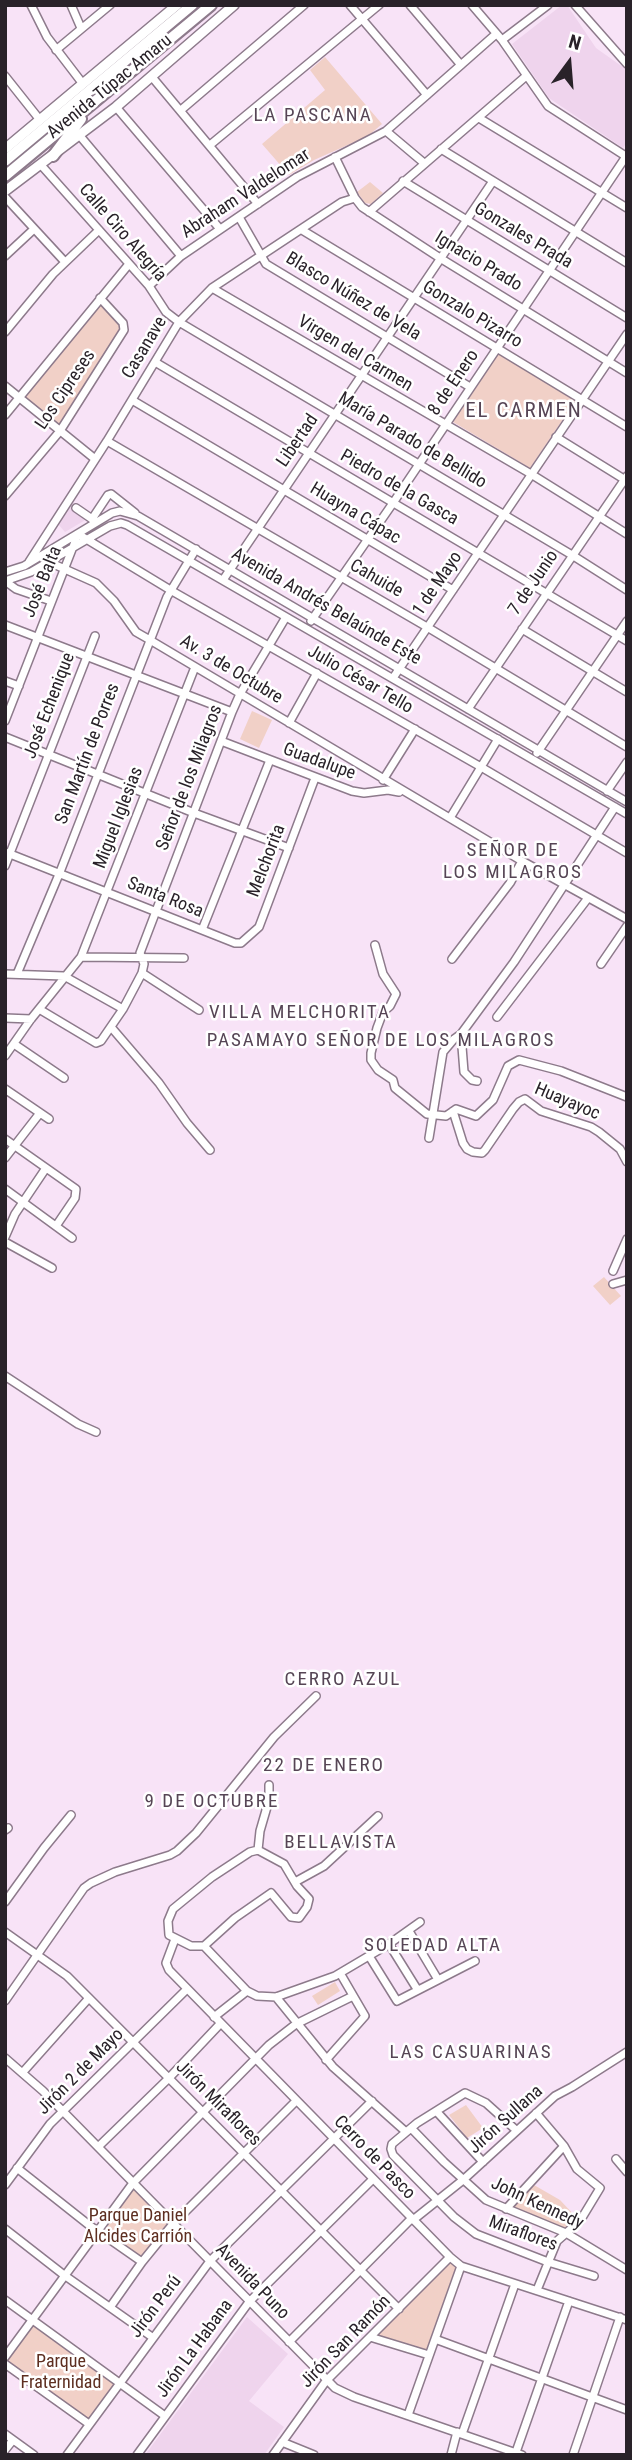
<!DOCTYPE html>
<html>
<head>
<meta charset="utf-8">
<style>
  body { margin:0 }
  #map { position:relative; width:632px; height:2460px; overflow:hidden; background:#f8e3f7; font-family:"Roboto Condensed",sans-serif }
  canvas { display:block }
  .frame { position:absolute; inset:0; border:7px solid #292229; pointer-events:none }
  .north { position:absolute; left:534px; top:28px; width:70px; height:70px; -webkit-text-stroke:5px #fff; paint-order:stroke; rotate:16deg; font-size:19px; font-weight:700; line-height:28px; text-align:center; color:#292229 }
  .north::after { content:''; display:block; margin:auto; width:24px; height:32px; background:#292229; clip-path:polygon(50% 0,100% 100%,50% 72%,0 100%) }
</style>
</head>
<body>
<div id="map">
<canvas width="632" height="2460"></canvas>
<div class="frame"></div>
<div class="north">N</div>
</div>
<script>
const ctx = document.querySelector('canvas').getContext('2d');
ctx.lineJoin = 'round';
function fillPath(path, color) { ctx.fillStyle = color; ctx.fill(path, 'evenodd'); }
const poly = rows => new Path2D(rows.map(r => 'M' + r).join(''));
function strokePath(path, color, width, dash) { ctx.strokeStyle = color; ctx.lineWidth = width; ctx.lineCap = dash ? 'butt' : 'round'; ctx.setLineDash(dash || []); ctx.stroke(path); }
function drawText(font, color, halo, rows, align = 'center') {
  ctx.font = font + ' "Roboto Condensed",sans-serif'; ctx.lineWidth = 5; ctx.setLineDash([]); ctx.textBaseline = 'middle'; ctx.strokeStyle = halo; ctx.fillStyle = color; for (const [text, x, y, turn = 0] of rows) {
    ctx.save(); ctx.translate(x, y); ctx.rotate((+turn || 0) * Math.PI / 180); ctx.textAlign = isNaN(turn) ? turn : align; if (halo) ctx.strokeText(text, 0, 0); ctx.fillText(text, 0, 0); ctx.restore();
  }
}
fillPath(poly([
  [562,5,567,5,596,48,627,70,627,142,623,148,549,98,512,44],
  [69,506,87,519,65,532,58,524],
  [247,2317,288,2354,249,2401,284,2427,264,2455,145,2455]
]), '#efd4ed');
fillPath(poly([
  [325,57,382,124,368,136,314,160,289,175,262,144,325,90,310,70],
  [370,182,383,193,371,204,365,203,357,192],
  [100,303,120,324,121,330,59,426,24,398],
  [499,353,576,400,530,468,453,422],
  [252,711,272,720,259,748,240,739],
  [604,1277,621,1296,610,1305,593,1286],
  [335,1982,340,1991,318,2005,312,1996],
  [466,2105,483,2128,467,2138,449,2115],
  [534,2185,560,2200,576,2217,566,2232,511,2209],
  [133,2189,168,2225,141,2259,103,2228],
  [450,2261,456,2267,426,2351,376,2336,447,2262],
  [33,2324,116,2384,90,2420,7,2360]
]), '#f1d0c7');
const minor = poly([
  [31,5,47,37,83,84],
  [71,5,81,28],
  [350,5,427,95],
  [410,5,461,65],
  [472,5,502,40,548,106,627,157],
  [575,5,627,64],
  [502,40,548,5],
  [56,50,110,5],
  [5,76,40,120],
  [152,77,258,204],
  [116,107,220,229],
  [181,110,304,5],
  [479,118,627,208],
  [386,131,424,163],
  [80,136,181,256],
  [210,145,379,5],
  [441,149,627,263],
  [335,157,355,198,362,207,440,258,627,373],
  [41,165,149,286,166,312,179,322,572,555,627,590],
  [403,181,627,318],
  [5,197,65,262],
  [369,212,525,77],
  [239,217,266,264,470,387],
  [302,230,627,427],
  [5,256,34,229],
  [149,286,181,256,297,177,386,131,496,34],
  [212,288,531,474,627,534],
  [5,332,53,274,99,230],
  [155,362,627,641],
  [5,386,95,459],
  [132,400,453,590],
  [5,415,129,264],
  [556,437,627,481],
  [107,441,427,627,627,747],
  [5,496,60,431,124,330,123,323,100,298],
  [76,508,92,519],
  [94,523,92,519,108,495,111,494,135,513],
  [29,562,107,441,179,322,212,288,342,202,355,198],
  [49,562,96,583,114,601,136,632,150,640,522,861,627,919],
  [5,572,24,566,112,513,120,511,138,516,627,802],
  [223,580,493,181],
  [5,581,31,572,110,526,121,523,127,525,627,814],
  [5,581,16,589,51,601],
  [311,621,393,503,627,155],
  [5,625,232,712],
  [522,629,627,692],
  [393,678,627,334],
  [5,681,19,686],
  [468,709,627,476],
  [5,721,78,534,172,591,481,767,627,853],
  [289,723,317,673],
  [5,737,194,813,289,848],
  [221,741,352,791,364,793,388,790,399,792],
  [537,753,627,621],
  [383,780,415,729],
  [607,791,627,762],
  [450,818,498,739],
  [5,852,235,943,241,943,259,927,315,778],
  [5,866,95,636],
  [202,930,270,760],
  [375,945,383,974,396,994,390,1006,383,1012,377,1028,371,1053,371,1060,378,1070,393,1080,395,1088,427,1114,446,1116,456,1109,476,1116,493,1100,508,1066,519,1060,561,1071,627,1097],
  [81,957,184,958],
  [452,959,510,883,522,861],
  [601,964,627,926],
  [142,973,199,1010],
  [5,974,64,976,123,1009],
  [17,974,60,872,167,597,196,549],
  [39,1009,96,1043,101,1041,123,1009,142,973,144,964,140,953,232,712,240,694,286,617],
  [497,1017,588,898],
  [5,1018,31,1019],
  [111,1027,159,1083,187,1123,210,1150],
  [461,1034,464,1072,472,1080,477,1081],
  [14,1044,64,1078],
  [5,1056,31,1019,81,957,195,667],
  [5,1089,49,1119],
  [453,1111,463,1143,467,1149,473,1152,482,1153,485,1150,513,1109,519,1102,525,1099,541,1111,591,1127,599,1132,620,1149,627,1162],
  [429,1138,443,1052,454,1039,461,1034,514,962,615,807],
  [5,1139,76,1189,75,1198,56,1226],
  [5,1158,40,1113],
  [5,1189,72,1238],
  [5,1237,15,1214,46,1168],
  [5,1242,52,1268],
  [613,1271,627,1239],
  [613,1284,627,1280],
  [5,1376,78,1424,96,1432],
  [5,1830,8,1828],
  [258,1850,284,1864,297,1886,309,1899,307,1907,299,1918,291,1917,271,1893,235,1918,204,1946,191,1946,169,1935,168,1921,173,1909,212,1877,250,1852,258,1850],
  [258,1850,260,1831,269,1800,269,1785],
  [295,1882,324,1866,378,1816],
  [5,1902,44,1848,71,1815],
  [409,1931,437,1978],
  [5,1932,67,1976,399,2309],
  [175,1939,166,1963,169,1970,450,2257,461,2266,627,2320],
  [389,1944,417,1989],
  [204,1946,247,1991,257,1996,276,1997,335,1976,389,1944,420,1922],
  [369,1956,397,2001,475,1961],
  [276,1997,333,2067,406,2132],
  [5,2001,84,1888,91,1883,115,1872,170,1855,177,1851,196,1833,274,1737,316,1696],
  [214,2017,247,1991],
  [5,2058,43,2091,335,2388,354,2397,522,2455],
  [326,2060,365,2016,340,1973],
  [23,2072,89,1998],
  [437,2112,483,2162],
  [536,2113,564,2146,577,2169,600,2188,580,2221,557,2241,537,2290],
  [411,2128,444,2162,486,2200,566,2233,627,2270],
  [516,2130,486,2103,465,2093,417,2123,392,2144,391,2149,393,2155,454,2217,476,2234,548,2262,594,2276],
  [98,2147,169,2078,220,2024],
  [616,2159,627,2172],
  [17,2168,89,2225,142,2262],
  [5,2185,50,2124,187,1989],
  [506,2209,564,2146],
  [413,2220,463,2180,555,2096,572,2087,627,2052],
  [5,2229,64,2275,152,2337],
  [5,2300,165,2416],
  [111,2306,142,2262,173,2224,296,2101],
  [370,2337,429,2355],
  [435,2339,627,2410],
  [289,2342,412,2218],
  [5,2357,133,2183,269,2045,296,2024,353,1996],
  [5,2364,89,2424],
  [408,2415,461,2266],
  [5,2434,34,2455],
  [462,2434,515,2284],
  [282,2442,314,2455],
  [5,2450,13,2440],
  [516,2452,569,2301],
  [67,2455,210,2261,372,2101],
  [137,2455,249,2302,373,2179],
  [273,2455,326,2381,450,2257],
  [451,2455,457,2432],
  [573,2455,620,2317]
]);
const major = poly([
  [5,149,177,5],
  [5,191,116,107,234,5]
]);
const highway = poly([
  [53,156,81,119],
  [5,161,192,5],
  [5,176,211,5]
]);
strokePath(minor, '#8d7a8b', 10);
strokePath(major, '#8d7a8b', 12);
strokePath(highway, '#8d7a8b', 14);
strokePath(minor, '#fff', 7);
strokePath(major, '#fff', 9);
strokePath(highway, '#fff', 10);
drawText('18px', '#292229', '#fff', [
  ["Avenida Túpac Amaru",110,87,-39],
  ["Abraham Valdelomar",246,194,-33],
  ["Calle Ciro Alegría",122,233,49],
  ["Gonzales Prada",523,236,31],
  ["Ignacio Prado",478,262,31],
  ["Blasco Núñez de Vela",353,297,31],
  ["Gonzalo Pizarro",472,315,31],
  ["Casanave",145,348,-59],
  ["Virgen del Carmen",355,354,31],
  ["8 de Enero",454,383,-56],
  ["Los Cipreses",66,390,-56],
  ["Libertad",298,441,-56],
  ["María Parado de Bellido",412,441,31],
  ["Piedro de la Gasca",399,488,30],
  ["Huayna Cápac",355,514,31],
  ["Cahuide",376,579,30],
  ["José Balta",43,582,-68],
  ["7 de Junio",534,583,-56],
  ["1 de Mayo",438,584,-56],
  ["Avenida Andrés Belaúnde Este",326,607,30],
  ["Av. 3 de Octubre",231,670,31],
  ["Julio César Tello",360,680,30],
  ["José Echenique",50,706,-69],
  ["San Martín de Porres",88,754,-69],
  ["Guadalupe",319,762,20],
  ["Señor de los Milagros",190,778,-69],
  ["Miguel Iglesias",119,818,-69],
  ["Melchorita",267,861,-69],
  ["Santa Rosa",165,898,22],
  ["Huayayoc",567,1102,23],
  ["Jirón 2 de Mayo",81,2072,-45],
  ["Jirón Miraflores",218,2104,45],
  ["Jirón Sullana",506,2120,-42],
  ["Cerro de Pasco",374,2158,46],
  ["John Kennedy",537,2204,25],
  ["Miraflores",523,2234,20],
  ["Avenida Puno",252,2282,46],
  ["Jirón Perú",156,2307,-53],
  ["Jirón San Ramón",346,2342,-46],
  ["Jirón La Habana",195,2349,-54]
]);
drawText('18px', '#5d2e20', '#fff', [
  ["Parque Daniel",138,2216],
  ["Alcides Carrión",138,2237],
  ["Parque",61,2362],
  ["Fraternidad",61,2383]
]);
ctx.letterSpacing = '2px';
drawText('19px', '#564555', '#fff', [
  ["LA PASCANA",313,116],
  ["SEÑOR DE",513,851],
  ["LOS MILAGROS",513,873],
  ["VILLA MELCHORITA",300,1013],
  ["PASAMAYO SEÑOR DE LOS MILAGROS",381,1041],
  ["CERRO AZUL",343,1680],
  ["22 DE ENERO",324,1766],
  ["9 DE OCTUBRE",212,1802],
  ["BELLAVISTA",341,1843],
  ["SOLEDAD ALTA",433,1946],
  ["LAS CASUARINAS",471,2053]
]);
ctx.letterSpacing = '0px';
ctx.letterSpacing = '2px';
drawText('21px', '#564555', '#fff', [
  ["EL CARMEN",524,412]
]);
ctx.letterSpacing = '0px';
</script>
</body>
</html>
